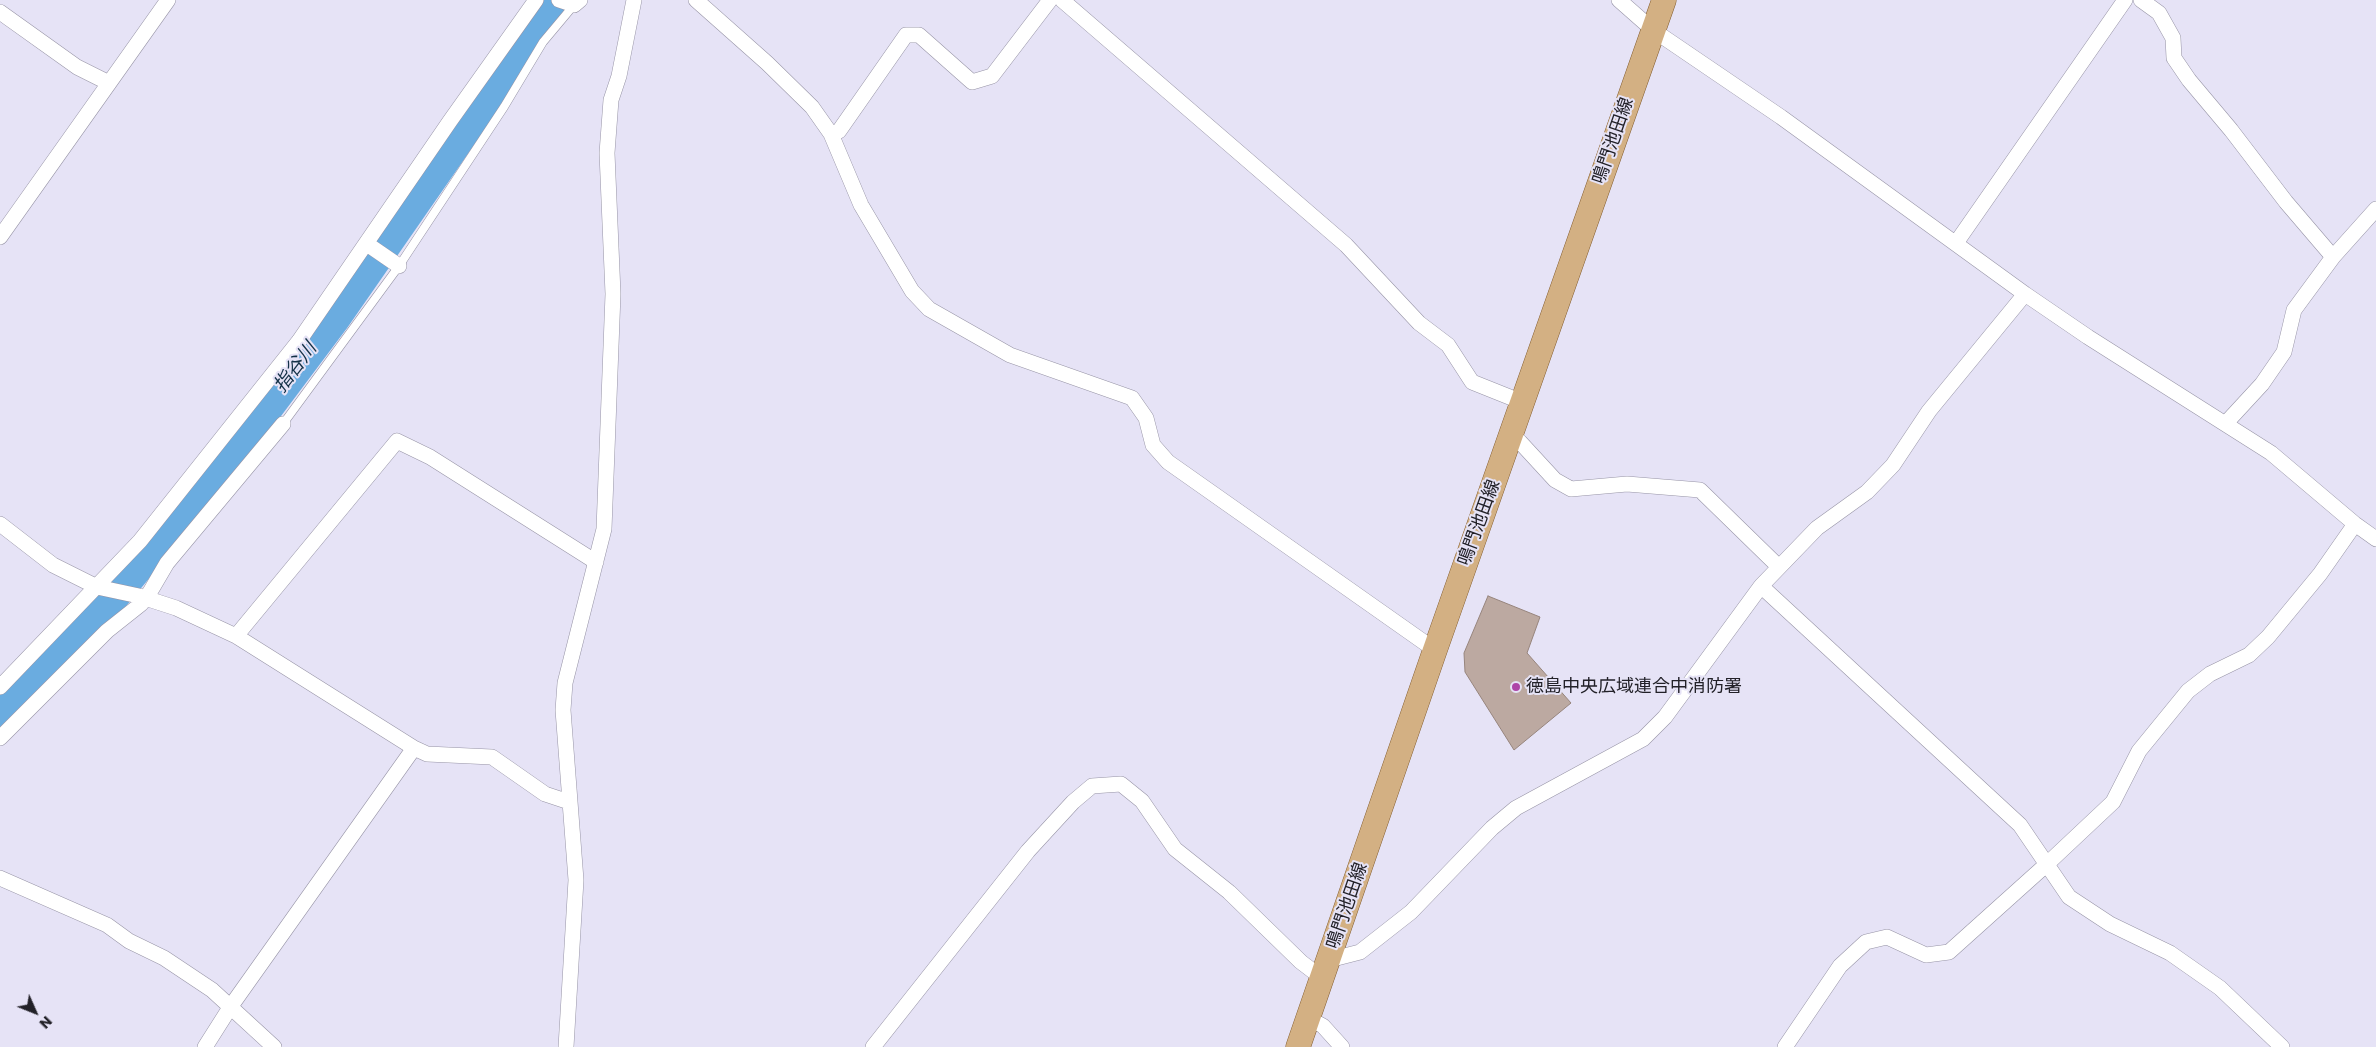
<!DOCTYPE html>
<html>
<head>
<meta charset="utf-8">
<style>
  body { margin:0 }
  #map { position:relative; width:2376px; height:1047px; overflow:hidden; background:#e6e3f6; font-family:Poppins,sans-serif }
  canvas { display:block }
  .north { position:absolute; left:10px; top:987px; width:50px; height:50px; -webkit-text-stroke:4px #e6e3f6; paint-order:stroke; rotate:134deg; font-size:14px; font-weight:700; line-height:20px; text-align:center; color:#222128 }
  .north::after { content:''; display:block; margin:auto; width:18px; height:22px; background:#222128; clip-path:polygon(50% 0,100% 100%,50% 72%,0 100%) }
</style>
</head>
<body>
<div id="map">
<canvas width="2376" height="1047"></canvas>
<div class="north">N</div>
</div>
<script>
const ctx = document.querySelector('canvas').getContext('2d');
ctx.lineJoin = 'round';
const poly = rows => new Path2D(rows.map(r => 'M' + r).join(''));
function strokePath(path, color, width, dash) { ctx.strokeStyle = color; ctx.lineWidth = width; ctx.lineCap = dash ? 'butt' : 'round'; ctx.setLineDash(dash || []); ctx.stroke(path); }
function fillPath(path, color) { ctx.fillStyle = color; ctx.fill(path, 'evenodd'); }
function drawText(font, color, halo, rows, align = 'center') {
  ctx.font = font + ' Poppins,"Noto Sans JP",sans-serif'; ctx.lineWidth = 4; ctx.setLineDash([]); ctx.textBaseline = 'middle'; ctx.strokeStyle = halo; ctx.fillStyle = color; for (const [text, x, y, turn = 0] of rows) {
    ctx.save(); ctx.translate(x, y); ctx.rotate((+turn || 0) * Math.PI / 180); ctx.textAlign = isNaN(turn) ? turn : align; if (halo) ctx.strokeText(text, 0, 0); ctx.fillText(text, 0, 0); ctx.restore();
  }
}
strokePath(poly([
  [0,711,101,610,244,437,334,317,529,36,561,0]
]), '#6aace0', 34);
const building = poly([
  [1488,596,1540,617,1527,653,1571,703,1514,750,1465,672,1464,653,1488,596]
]);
fillPath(building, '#bca9a1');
strokePath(building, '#96847c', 1);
const service = poly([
  [283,424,399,266,504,107,543,42,574,5]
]);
const minor = poly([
  [559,0,574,5,580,0],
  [696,0,767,63,812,107,831,134,861,205,912,291,929,309,1010,355,1132,398,1146,418,1153,445,1168,462,1435,650],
  [1062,0,1346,245,1419,323,1448,345,1472,382,1522,402],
  [1619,0,1653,30,1781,117,2025,294,2088,337,2271,453,2355,524,2376,539],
  [2141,0,2159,13,2173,38,2174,58,2189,80,2231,130,2286,202,2333,257],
  [0,12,77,67,109,83],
  [831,134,839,131,906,35,919,35,972,82,992,76,1050,0],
  [0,237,168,0],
  [1956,243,2125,0],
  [367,244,399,266],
  [2226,423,2262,384,2284,352,2294,310,2333,257,2376,209],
  [1511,435,1520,442,1555,480,1571,489,1627,484,1700,490,1779,567],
  [0,524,53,565,97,587,139,596,176,608,236,636,414,748,427,754,492,757,545,794,569,802],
  [1761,586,2020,825,2069,897,2110,924,2170,953,2220,988,2282,1047],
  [236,636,397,441,430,457,596,562],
  [0,687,140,541,299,341,450,121,536,0],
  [0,738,107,631,141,604,150,592,167,563,283,424],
  [0,878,107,925,129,941,164,958,212,990,274,1047],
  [1329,960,1360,952,1411,912,1492,828,1516,808,1643,739,1665,717,1761,586,1817,528,1867,492,1893,465,1929,411,2025,294],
  [1308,1018,1323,1026,1342,1047],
  [205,1047,231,1006,414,748],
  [566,1047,576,880,563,710,565,683,604,529,613,294,607,153,611,100,619,76,634,0],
  [873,1047,1028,851,1073,802,1092,786,1121,784,1142,801,1175,849,1229,892,1301,962,1322,978],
  [1785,1047,1840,966,1866,942,1887,937,1926,955,1949,952,2047,864,2113,802,2139,751,2188,691,2210,674,2249,655,2268,637,2320,574,2355,524]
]);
const primary = poly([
  [1298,1047,1435,650,1664,0]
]);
strokePath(service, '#9794a6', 9);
strokePath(minor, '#9794a6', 16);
strokePath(primary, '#825c2e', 25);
strokePath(service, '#fff', 8);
strokePath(minor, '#fff', 15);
strokePath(primary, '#d3b083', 24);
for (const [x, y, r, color] of [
  [1516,687,5,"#ae45a7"]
]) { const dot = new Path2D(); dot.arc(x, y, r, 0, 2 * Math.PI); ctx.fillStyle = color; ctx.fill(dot); strokePath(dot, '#e6e3f6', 2); }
drawText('18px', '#222128', '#e6e3f6', [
  ["鳴門池田線",1614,141,-71],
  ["鳴門池田線",1480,523,-70],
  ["鳴門池田線",1348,906,-71]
]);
drawText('18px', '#222128', '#e6e3f6', [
  ["徳島中央広域連合中消防署",1526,687]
], 'left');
drawText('italic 19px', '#143147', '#e6e3f6', [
  ["指谷川",296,368,-53]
]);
</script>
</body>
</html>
